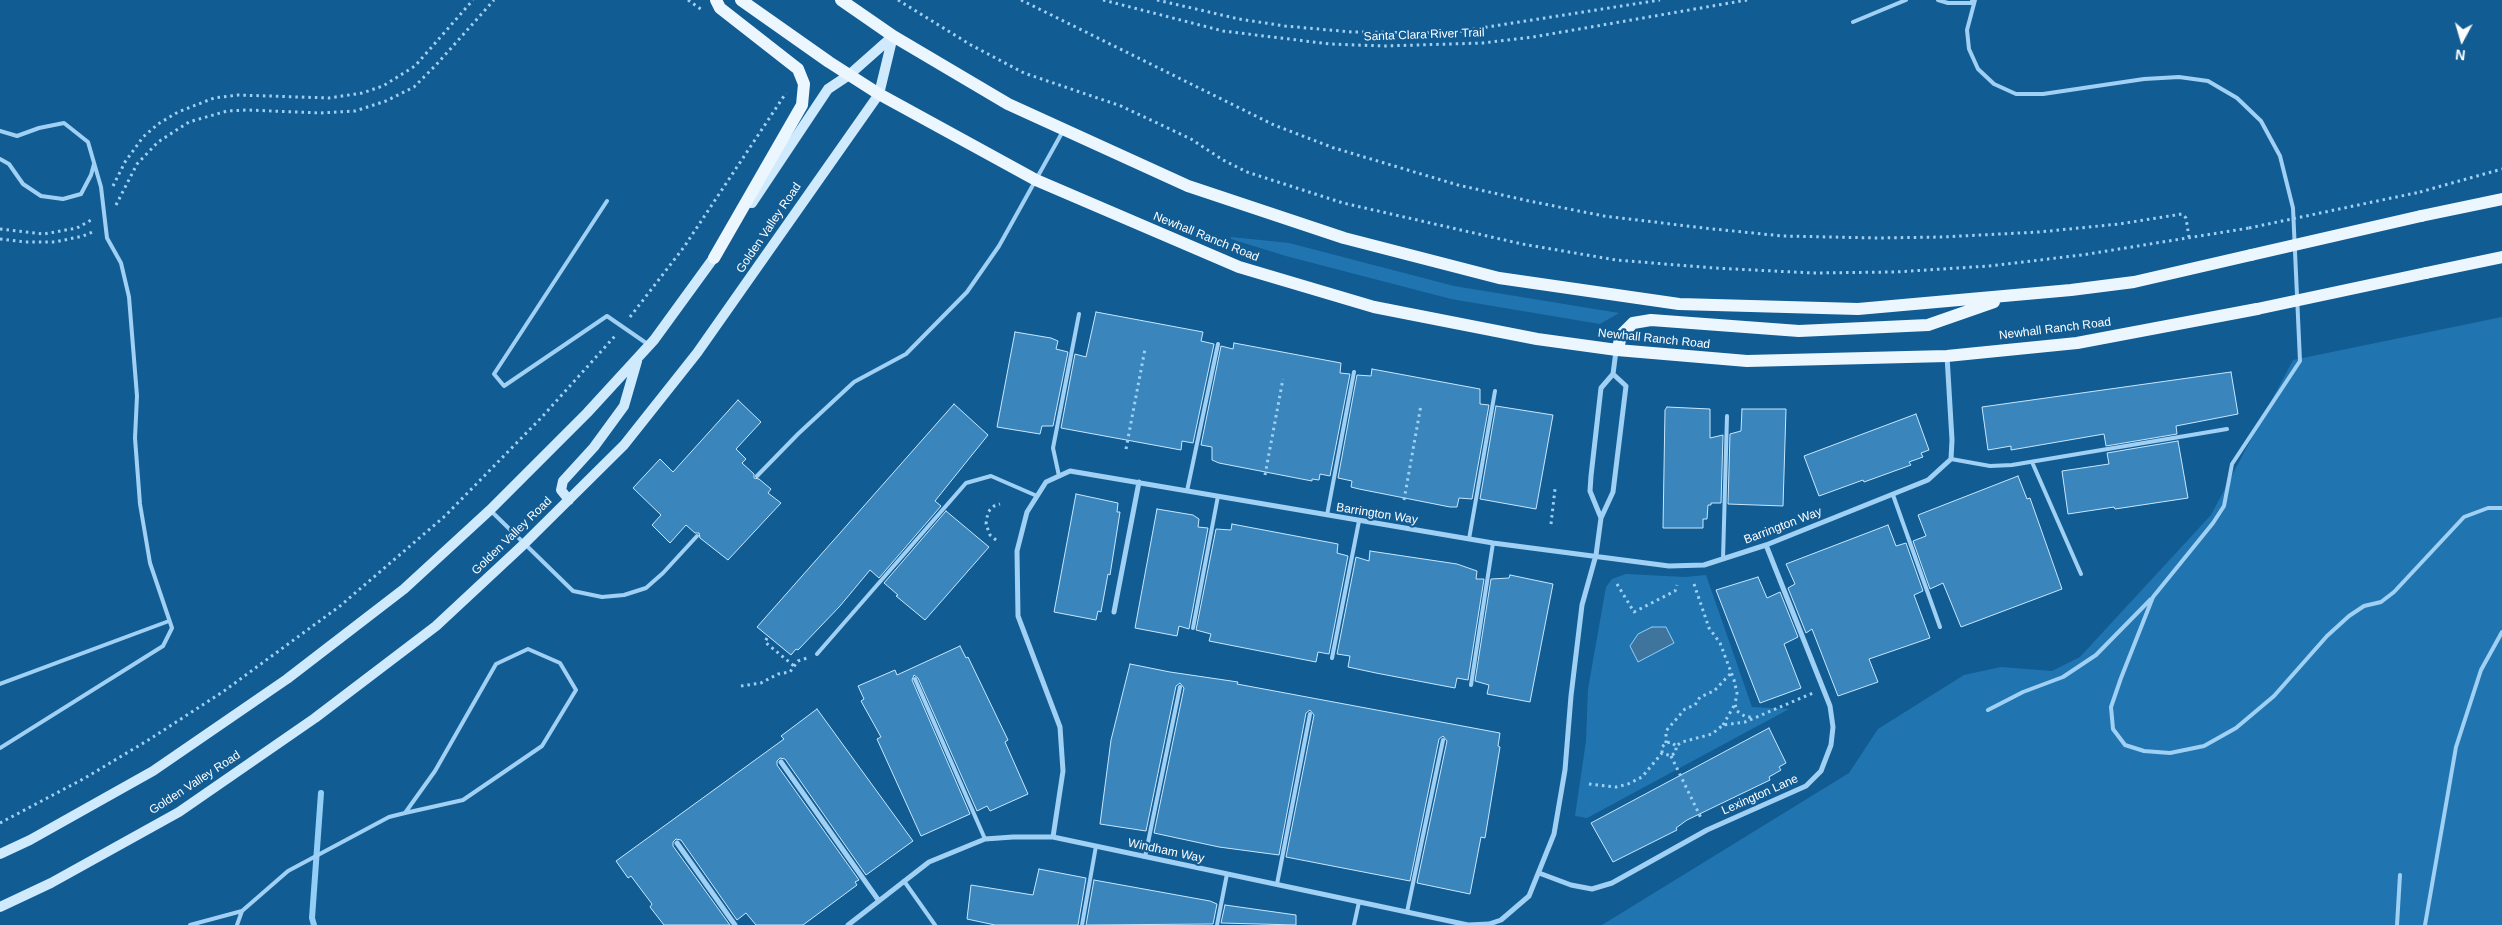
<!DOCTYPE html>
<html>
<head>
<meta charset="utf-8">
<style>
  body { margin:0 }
  #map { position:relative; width:2502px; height:925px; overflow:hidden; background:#125c94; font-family:Arial,sans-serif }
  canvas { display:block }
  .north { position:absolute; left:2437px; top:15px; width:50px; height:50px; -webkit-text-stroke:4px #125c94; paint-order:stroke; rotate:186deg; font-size:14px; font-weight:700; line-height:20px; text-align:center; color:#fff }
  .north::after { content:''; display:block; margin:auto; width:18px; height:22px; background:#fff; clip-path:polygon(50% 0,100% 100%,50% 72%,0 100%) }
</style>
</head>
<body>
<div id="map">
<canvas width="2502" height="925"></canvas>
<div class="north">N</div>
</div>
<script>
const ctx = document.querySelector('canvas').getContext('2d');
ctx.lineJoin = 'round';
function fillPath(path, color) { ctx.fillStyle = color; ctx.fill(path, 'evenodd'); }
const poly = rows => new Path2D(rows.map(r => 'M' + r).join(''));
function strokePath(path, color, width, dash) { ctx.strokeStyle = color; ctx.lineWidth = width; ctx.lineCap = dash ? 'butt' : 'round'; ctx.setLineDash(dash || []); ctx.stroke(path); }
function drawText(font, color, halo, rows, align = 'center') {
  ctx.font = font + ' Arial,sans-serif'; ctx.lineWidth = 4.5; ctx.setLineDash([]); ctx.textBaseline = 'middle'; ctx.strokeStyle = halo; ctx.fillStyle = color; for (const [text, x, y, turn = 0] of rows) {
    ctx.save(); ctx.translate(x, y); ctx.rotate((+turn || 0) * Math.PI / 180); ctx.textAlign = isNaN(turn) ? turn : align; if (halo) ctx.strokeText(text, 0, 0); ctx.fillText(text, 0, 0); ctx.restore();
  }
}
fillPath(poly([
  [1231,237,1289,243,1454,286,1619,313,1600,324,1451,299,1286,256,1231,239],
  [2502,317,2502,925,1602,925,1849,773,1878,729,1964,675,2001,667,2052,671,2080,657,2211,515,2293,360],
  [1626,574,1685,577,1706,575,1752,707,1789,709,1587,818,1575,816,1586,741,1588,689,1606,587,1612,579]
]), '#2075b1');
const water = poly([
  [1652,627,1666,627,1674,643,1638,662,1630,646,1638,634,1652,627]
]);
fillPath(water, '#3f749c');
strokePath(water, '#92cef6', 1);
strokePath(poly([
  [314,925,312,918,321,793]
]), '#92cef6', 6);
const building = poly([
  [1096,312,1203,332,1201,341,1214,344,1193,443,1182,441,1181,450,1061,428,1075,354,1086,357,1096,312],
  [1015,332,1051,338,1058,341,1056,349,1068,352,1053,426,1042,426,1040,434,997,427,1015,332],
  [1234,343,1341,363,1340,373,1350,374,1330,476,1320,474,1319,480,1312,479,1312,481,1219,463,1212,460,1212,447,1201,445,1221,346,1233,349,1234,343],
  [1372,369,1480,389,1480,404,1489,405,1472,499,1459,498,1457,507,1450,507,1359,489,1351,487,1352,481,1338,478,1357,375,1371,376,1372,369],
  [2231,372,2238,414,2176,426,2177,434,2106,446,2104,434,2011,450,2011,446,1988,450,1982,407,2231,372],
  [738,400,761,422,736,449,746,459,742,463,754,474,754,478,759,479,771,489,768,493,781,503,728,560,700,538,699,533,695,533,686,525,670,543,652,525,661,515,633,488,660,459,673,472,738,400],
  [954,404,988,435,935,501,941,506,879,578,870,570,840,606,798,650,796,649,791,655,757,627,954,404],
  [1496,406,1553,415,1536,509,1480,499,1496,406],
  [1667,407,1710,409,1710,438,1723,435,1721,503,1711,503,1711,505,1708,505,1707,519,1703,519,1703,528,1663,528,1665,410,1667,407],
  [1742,409,1786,409,1783,506,1728,504,1730,434,1741,431,1742,409],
  [1916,414,1929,450,1921,453,1923,457,1909,462,1911,465,1864,482,1863,480,1819,496,1804,456,1916,414],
  [2178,441,2188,498,2115,509,2114,507,2068,514,2062,471,2109,464,2107,453,2178,441],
  [2018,476,2027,499,2030,498,2062,589,1961,627,1943,583,1930,589,1913,541,1926,536,1918,515,2018,476],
  [1076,494,1118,503,1117,512,1120,512,1110,575,1108,574,1101,612,1098,611,1096,620,1054,612,1076,494],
  [1157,509,1193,515,1199,519,1198,527,1208,528,1189,629,1179,626,1177,636,1135,628,1157,509],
  [946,511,989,547,925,620,896,596,898,595,884,583,946,511],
  [1232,524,1338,544,1337,553,1348,556,1329,654,1318,652,1316,662,1209,641,1211,634,1196,630,1216,529,1231,530,1232,524],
  [1888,525,1896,546,1906,543,1923,591,1914,595,1930,638,1869,659,1878,682,1838,696,1812,629,1806,633,1788,588,1795,584,1786,564,1888,525],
  [1370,551,1457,564,1477,571,1476,579,1484,579,1468,680,1457,678,1455,688,1376,673,1348,667,1350,656,1337,654,1356,557,1369,561,1370,551],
  [1510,575,1553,584,1530,702,1487,694,1489,685,1475,681,1491,579,1509,578,1510,575],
  [1758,577,1767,598,1780,592,1798,637,1784,644,1801,688,1760,703,1716,590,1758,577],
  [960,646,966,658,968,657,1008,740,1005,742,1028,794,990,811,987,806,977,811,918,678,914,675,912,680,970,814,921,836,877,739,881,737,861,701,864,699,858,686,895,670,897,675,960,646],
  [1130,664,1170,672,1238,682,1237,684,1500,733,1498,746,1500,747,1485,838,1481,837,1470,894,1417,883,1447,741,1443,736,1439,739,1410,881,1286,857,1314,715,1310,710,1306,713,1279,855,1219,847,1154,833,1184,688,1180,683,1176,686,1146,831,1100,824,1111,740,1130,664],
  [817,709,913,841,866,875,785,759,780,758,777,761,777,765,859,880,855,882,857,885,803,925,756,925,746,913,737,920,681,840,676,839,673,842,673,846,730,925,664,925,650,907,652,904,631,876,628,878,616,861,784,739,781,736,817,709],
  [1769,728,1786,763,1779,767,1781,770,1769,777,1770,780,1687,820,1676,828,1677,830,1613,862,1591,823,1769,728],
  [1039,869,1086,878,1078,925,995,925,967,919,971,885,1033,895,1039,869],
  [1094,880,1210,901,1217,904,1213,924,1086,925,1094,880],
  [1225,905,1296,915,1296,925,1221,923,1225,905]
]);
fillPath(building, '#3a86bc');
strokePath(building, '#c7e7fd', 1);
strokePath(poly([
  [688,0,702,10],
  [898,0,971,45,1024,73,1121,106,1191,139,1223,160,1247,172,1343,203,1522,244,1616,260,1714,268,1813,273,1895,272,1989,266,2082,255,2249,228],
  [1021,0,1274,125,1334,148,1458,185,1529,201,1604,216,1704,228,1782,236,1879,238,1942,237,2039,232,2119,224,2182,214,2186,218,2189,237],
  [1103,0,1223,31,1330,44,1384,46,1483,43,1533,37,1747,0],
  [1157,0,1239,19,1285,26,1352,32,1449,33,1660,0],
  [113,186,125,162,143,137,158,124,178,112,214,98,238,95,329,98,362,93,383,86,415,66,473,0],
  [2420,192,2502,169],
  [116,205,137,164,158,142,189,122,227,111,248,110,320,113,355,111,386,101,414,87,436,65,494,0],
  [0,229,44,234,77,228,93,219],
  [0,239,25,242,55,242,83,236,95,231],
  [630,317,684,247,786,93],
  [1126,449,1145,349],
  [1265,475,1283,379],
  [1404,500,1421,405],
  [1551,524,1555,489],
  [996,540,990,535,986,524,988,512,994,506,1000,504],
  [1617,584,1634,612,1675,591,1677,585],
  [1694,584,1709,628,1720,643,1734,680,1737,693,1735,704,1737,711,1746,717,1751,717],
  [767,638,765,642,794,666],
  [741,686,761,683,778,674,790,672,798,661,807,658],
  [1723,725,1735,704],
  [1666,743,1666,731,1685,709,1695,705,1700,697,1714,691,1731,673],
  [1662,753,1662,747,1666,743,1671,742,1676,746],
  [1671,756,1702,820],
  [1589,784,1616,787,1628,784,1642,777,1662,753,1671,756,1676,752,1676,746,1682,742,1712,734,1723,725,1745,722,1813,693],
  [0,823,85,778,150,739,224,691,340,606,445,516,541,418,615,336]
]), '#a0d0f3', 3, [2.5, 4]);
strokePath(poly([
  [1938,0,1948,3,1974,3,1972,0],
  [1975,0,1967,30,1969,49,1978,69,1994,84,2016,94,2043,94,2144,79,2179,77,2208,81,2237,98,2261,121,2280,156,2293,208,2300,361,2232,464,2224,506,2213,523,2153,597,2121,678,2111,707,2113,729,2125,745,2144,751,2170,753,2204,746,2236,728,2274,696,2327,636,2349,616,2364,606,2381,602,2394,592,2464,517,2488,508,2502,508],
  [1853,22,1906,0],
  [0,131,17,136,39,128,64,123,88,142,101,187,107,238,121,263,129,297,137,396,135,438,140,504,150,563,172,628,163,646,0,748],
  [0,159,9,164,23,184,41,196,63,199,81,194,91,175,94,164],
  [607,201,494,374,504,386,607,316,649,345],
  [1951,459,1990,466,2012,465,2227,429],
  [2032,462,2081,574],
  [757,476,798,434,854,382,906,354,967,292,999,246,1063,131],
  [1059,476,1053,448,1079,314],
  [1187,491,1218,344],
  [1893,495,1940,627],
  [490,510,573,591,602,597,624,595,646,588,663,573,697,536],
  [1327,515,1354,372],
  [1469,539,1495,391],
  [1723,559,1727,416],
  [1193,628,1218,496],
  [817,654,966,483,991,476,1037,496],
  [1332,658,1359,521],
  [915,679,985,839],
  [0,684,169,621],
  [1471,685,1493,543],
  [1988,710,2023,692,2063,677,2096,655,2151,599],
  [1145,857,1180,687],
  [904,881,935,925],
  [1277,884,1310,714],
  [1407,912,1443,740],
  [190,925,242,911],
  [237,925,242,911,288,871,389,817,405,813,463,800,542,746,576,690,560,663,528,649,496,664,435,771,405,813],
  [1082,925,1096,846],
  [1217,925,1227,874],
  [1354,925,1359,902],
  [2397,925,2400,875],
  [2425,925,2456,747,2481,670,2502,632]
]), '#a0d0f3', 4);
strokePath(poly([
  [1601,518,1590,491,1591,476,1601,388,1613,374,1616,351],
  [1114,612,1139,482],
  [781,762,879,901],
  [1053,837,1063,771,1060,727,1018,616,1017,551,1027,512,1046,482,1070,471,1493,543,1669,566,1704,565,1766,545,1928,480,1951,459,1952,440,1947,356],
  [677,843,735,925],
  [1539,873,1571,885,1592,889,1612,883,1707,830,1806,786,1821,771,1831,745,1833,727,1830,706,1766,545],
  [848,925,929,862,985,839,1013,837,1053,837,1468,925,1489,924,1501,920,1529,896,1554,834,1565,770,1571,696,1582,605,1596,555,1601,518,1613,492,1626,386,1613,374]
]), '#a0d0f3', 5);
strokePath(poly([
  [752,203,828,89,849,75,893,36],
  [569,500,561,490,563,481,594,447,624,406,637,361],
  [0,854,30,840,153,771,287,679,404,589,490,510,587,413,654,340,718,252],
  [0,907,51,883,179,812,315,718,436,626,523,545,624,445,697,353,879,94,893,36]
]), '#cfe9fd', 10);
strokePath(poly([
  [741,0,829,62,879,94,1036,180,1239,267,1374,307,1537,339,1617,350,1747,361,1947,356,2077,343,2257,309],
  [841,0,893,36,1008,104,1188,186,1344,238,1499,278,1679,304,1858,309,2071,290,2134,282,2251,255],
  [2421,216,2502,199],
  [714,258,802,105,804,84,798,69,720,8,716,0],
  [2426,273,2502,257],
  [1617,350,1622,334,1633,323,1651,320,1799,331,1928,325,1994,302]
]), '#ecf6ff', 12);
strokePath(poly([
  [2249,228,2420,192]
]), '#a0d0f3', 3, [2.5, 4]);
strokePath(poly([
  [2251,255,2421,216],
  [2257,309,2426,273]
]), '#ecf6ff', 12);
drawText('12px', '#fff', '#125c94', [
  ["Santa Clara River Trail",1424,35,-2],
  ["Golden Valley Road",769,228,-56],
  ["Newhall Ranch Road",1206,237,22],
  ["Newhall Ranch Road",2055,329,-7],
  ["Newhall Ranch Road",1654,339,6],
  ["Barrington Way",1377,514,9],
  ["Barrington Way",1783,526,-21],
  ["Golden Valley Road",512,536,-44],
  ["Golden Valley Road",195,783,-33],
  ["Lexington Lane",1760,795,-24],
  ["Windham Way",1166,851,12]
]);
</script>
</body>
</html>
